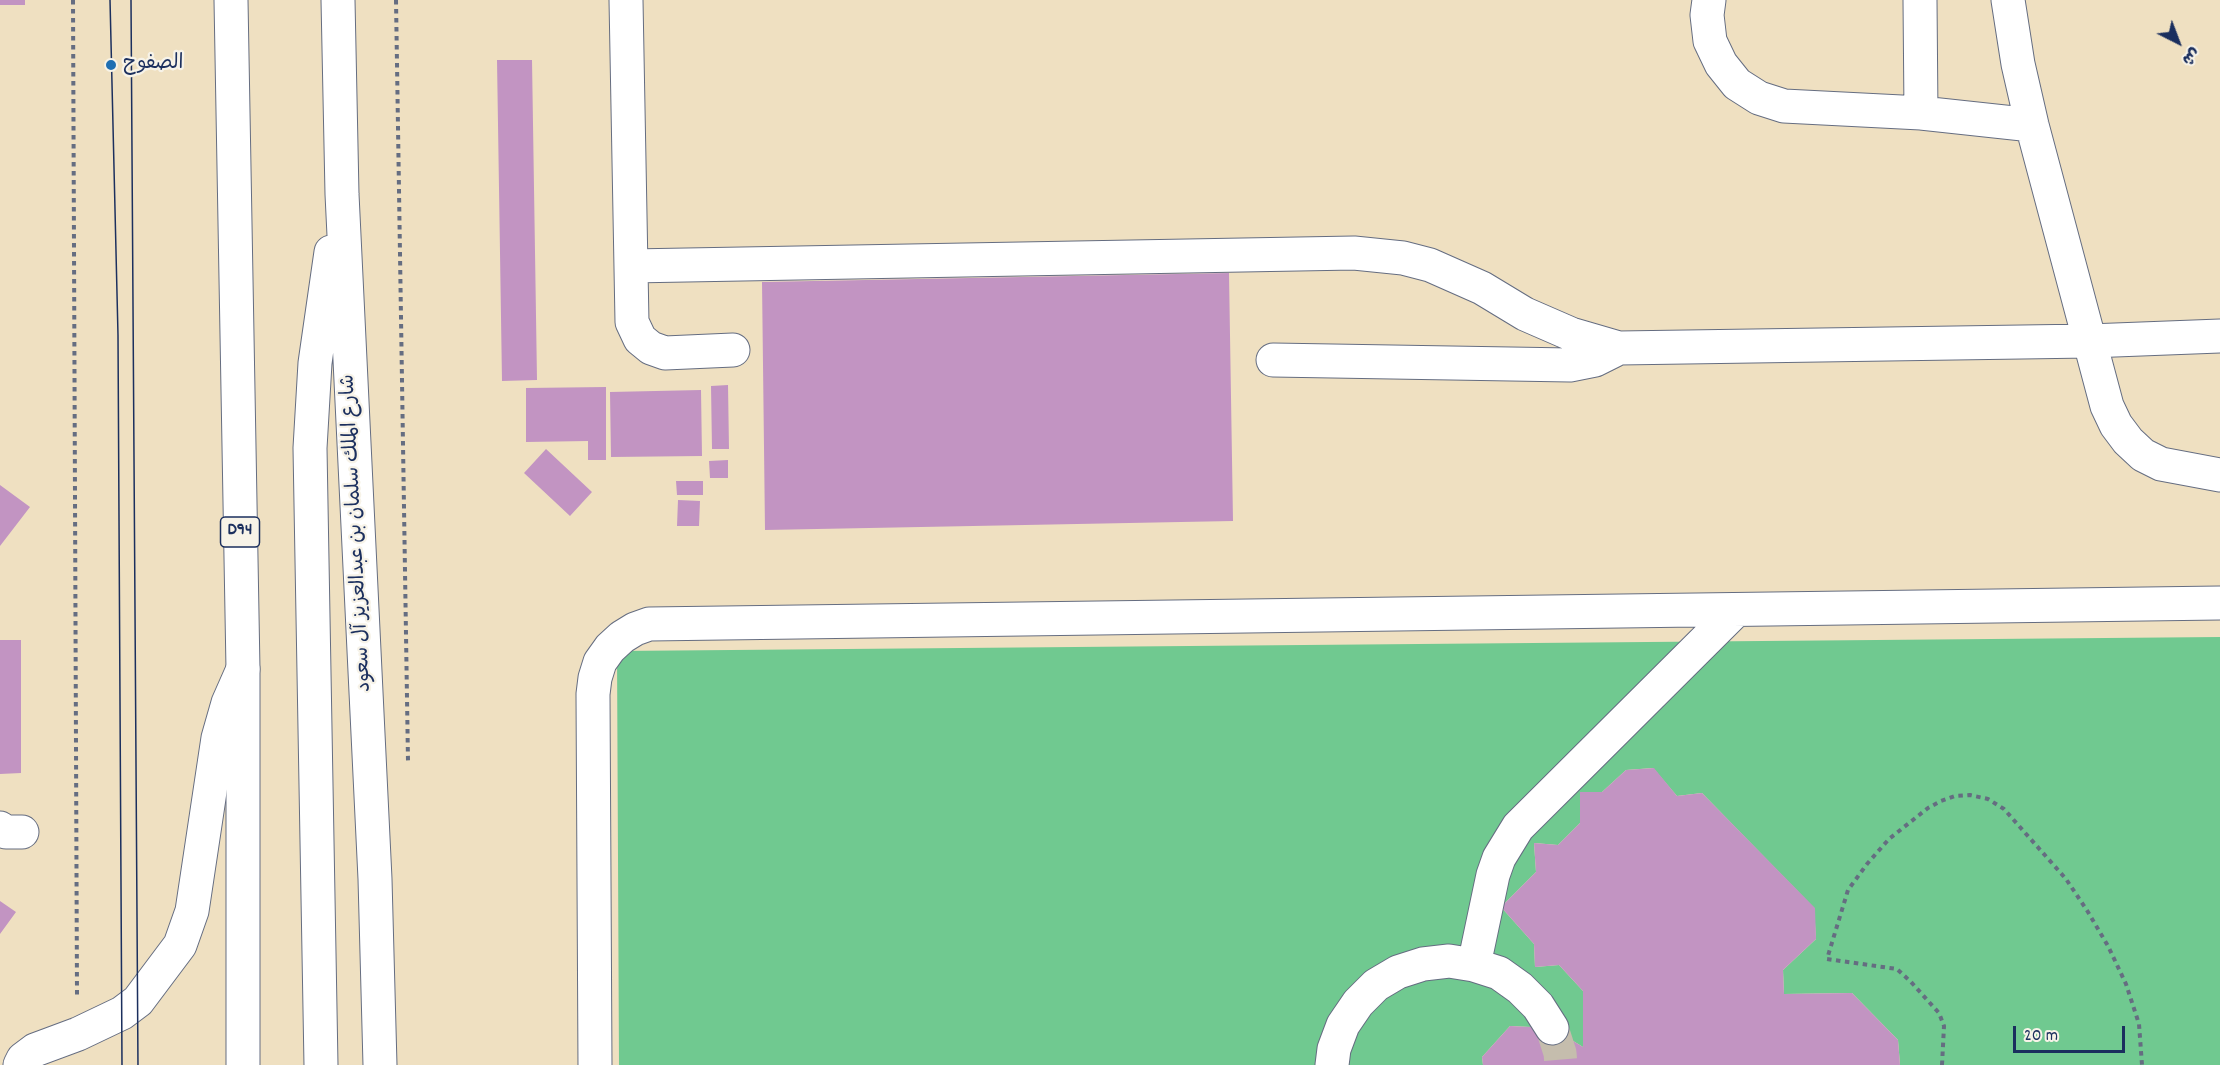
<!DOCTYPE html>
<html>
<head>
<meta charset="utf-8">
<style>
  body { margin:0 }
  #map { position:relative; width:2220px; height:1065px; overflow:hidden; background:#efe0c1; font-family:Dekko,"Playpen Sans Arabic",sans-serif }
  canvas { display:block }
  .north { position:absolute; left:2148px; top:12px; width:60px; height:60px; -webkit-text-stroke:4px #f7f3e8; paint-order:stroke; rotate:138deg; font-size:16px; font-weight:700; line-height:24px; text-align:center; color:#1b2f5e }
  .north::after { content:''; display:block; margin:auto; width:21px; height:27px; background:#1b2f5e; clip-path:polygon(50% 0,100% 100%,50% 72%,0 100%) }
  .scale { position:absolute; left:2013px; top:1026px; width:112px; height:27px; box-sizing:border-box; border:3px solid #1b2f5e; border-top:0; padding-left:8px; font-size:18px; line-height:21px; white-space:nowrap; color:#1b2f5e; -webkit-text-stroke:4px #f7f3e8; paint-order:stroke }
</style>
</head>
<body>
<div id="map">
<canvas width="2220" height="1065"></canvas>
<div class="north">ش</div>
<div class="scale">20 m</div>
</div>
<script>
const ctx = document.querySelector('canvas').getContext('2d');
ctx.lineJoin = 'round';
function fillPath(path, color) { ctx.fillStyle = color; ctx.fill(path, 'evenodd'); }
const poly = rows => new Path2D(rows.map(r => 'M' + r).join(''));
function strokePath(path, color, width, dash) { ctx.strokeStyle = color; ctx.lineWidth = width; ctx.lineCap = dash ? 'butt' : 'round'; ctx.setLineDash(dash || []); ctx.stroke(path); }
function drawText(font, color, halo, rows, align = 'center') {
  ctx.font = font + ' Dekko,"Playpen Sans Arabic",sans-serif'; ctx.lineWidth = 4.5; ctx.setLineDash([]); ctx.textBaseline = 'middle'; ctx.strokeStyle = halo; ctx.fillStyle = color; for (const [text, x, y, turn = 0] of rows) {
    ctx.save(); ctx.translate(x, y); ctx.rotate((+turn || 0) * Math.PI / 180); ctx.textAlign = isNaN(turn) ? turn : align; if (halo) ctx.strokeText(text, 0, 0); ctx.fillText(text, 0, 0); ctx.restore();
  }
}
fillPath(poly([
  [2220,637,2220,1065,1900,1065,1898,1040,1852,993,1784,994,1783,970,1816,939,1814,908,1702,793,1677,796,1653,768,1626,770,1602,792,1580,792,1580,823,1558,845,1534,843,1536,872,1501,907,1534,944,1535,967,1559,965,1583,991,1583,1047,1552,1028,1510,1026,1482,1057,1483,1065,619,1065,617,651]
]), '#70c990');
fillPath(poly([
  [0,0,25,0,25,5,0,5],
  [497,60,532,60,537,380,502,381],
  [1229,273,1233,521,765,530,762,282],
  [728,385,729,449,712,449,711,386],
  [606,387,606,460,588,460,588,441,526,442,526,388],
  [701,390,702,456,611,457,610,392],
  [546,449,592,492,570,516,524,473],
  [728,460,728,478,710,478,709,461],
  [676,481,703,481,703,495,677,495],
  [0,485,30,507,0,546],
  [678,500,700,501,699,526,677,526],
  [0,640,21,640,21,773,0,774],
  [1654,768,1677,796,1702,793,1815,908,1816,939,1783,970,1784,994,1852,993,1898,1040,1900,1065,1483,1065,1482,1057,1510,1026,1552,1028,1583,1047,1583,991,1559,965,1535,967,1534,944,1501,907,1536,872,1534,843,1558,845,1580,823,1580,792,1602,792,1626,770],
  [0,901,16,912,0,934]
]), '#c294c2');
strokePath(poly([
  [1552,1028,1560,1053,1561,1065]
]), '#c5bdad', 33, [33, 16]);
const minor = poly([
  [626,0,632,322,640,339,651,348,665,353,733,350],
  [1709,0,1707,15,1710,41,1721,64,1737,84,1759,98,1784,106,1921,113,2032,125],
  [1920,0,1921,113],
  [2008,0,2018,64,2032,125,2107,406,2116,425,2128,441,2143,455,2161,464,2220,475],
  [631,266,1354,253,1403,258,1430,265,1482,288,1525,314,1571,334,1619,348,2089,341,2220,336],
  [1273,360,1570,365,1595,360,1619,348],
  [0,828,6,832,22,832],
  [1474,965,1493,875,1499,858,1518,827,1736,610],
  [20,1065,23,1059,35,1050,78,1034,122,1013,138,1001,180,945,192,911,218,738,228,703,243,669],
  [595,1065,593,694,595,678,600,662,610,648,622,637,635,629,649,624,2220,603],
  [1332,1065,1334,1049,1343,1025,1358,1003,1376,985,1398,972,1423,964,1449,961,1474,965,1499,973,1520,988,1538,1006,1552,1028]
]);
const major = poly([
  [231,0,243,669,243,1065],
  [338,0,342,194,375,879,380,1065],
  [321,1065,310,448,315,363,331,252]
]);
strokePath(minor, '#656d81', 35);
strokePath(major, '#656d81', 35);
strokePath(poly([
  [73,0,77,995],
  [396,0,408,761],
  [1942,1065,1944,1026,1939,1013,1911,982,1897,969,1827,959,1848,890,1867,864,1889,839,1928,808,1941,801,1955,796,1970,795,1988,799,2004,809,2066,879,2088,912,2108,946,2126,984,2139,1024,2142,1065]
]), '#656d81', 4, [4.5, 4.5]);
strokePath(minor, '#fff', 33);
strokePath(major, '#fff', 33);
strokePath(poly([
  [110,0,118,335,122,1065],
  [131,0,138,1065]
]), '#1b2f5e', 1.5);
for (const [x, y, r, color] of [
  [111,65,6,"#1f6fb2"]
]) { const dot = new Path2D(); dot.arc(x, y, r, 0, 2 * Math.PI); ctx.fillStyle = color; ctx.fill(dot); strokePath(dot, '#f7f3e8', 2); }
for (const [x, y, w] of [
  [240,532,39]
]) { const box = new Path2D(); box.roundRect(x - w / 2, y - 15, w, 30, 4.5); ctx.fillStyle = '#f7f3e8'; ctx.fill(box); strokePath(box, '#1b2f5e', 1.5); }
drawText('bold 18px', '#1b2f5e', null, [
  ["D94",240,532]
]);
drawText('20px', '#1b2f5e', '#f7f3e8', [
  ["الصفوح",123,65]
], 'left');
drawText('20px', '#1b2f5e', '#f7f3e8', [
  ["شارع الملك سلمان بن عبدالعزيز آل سعود",358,533,-93]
]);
</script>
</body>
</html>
